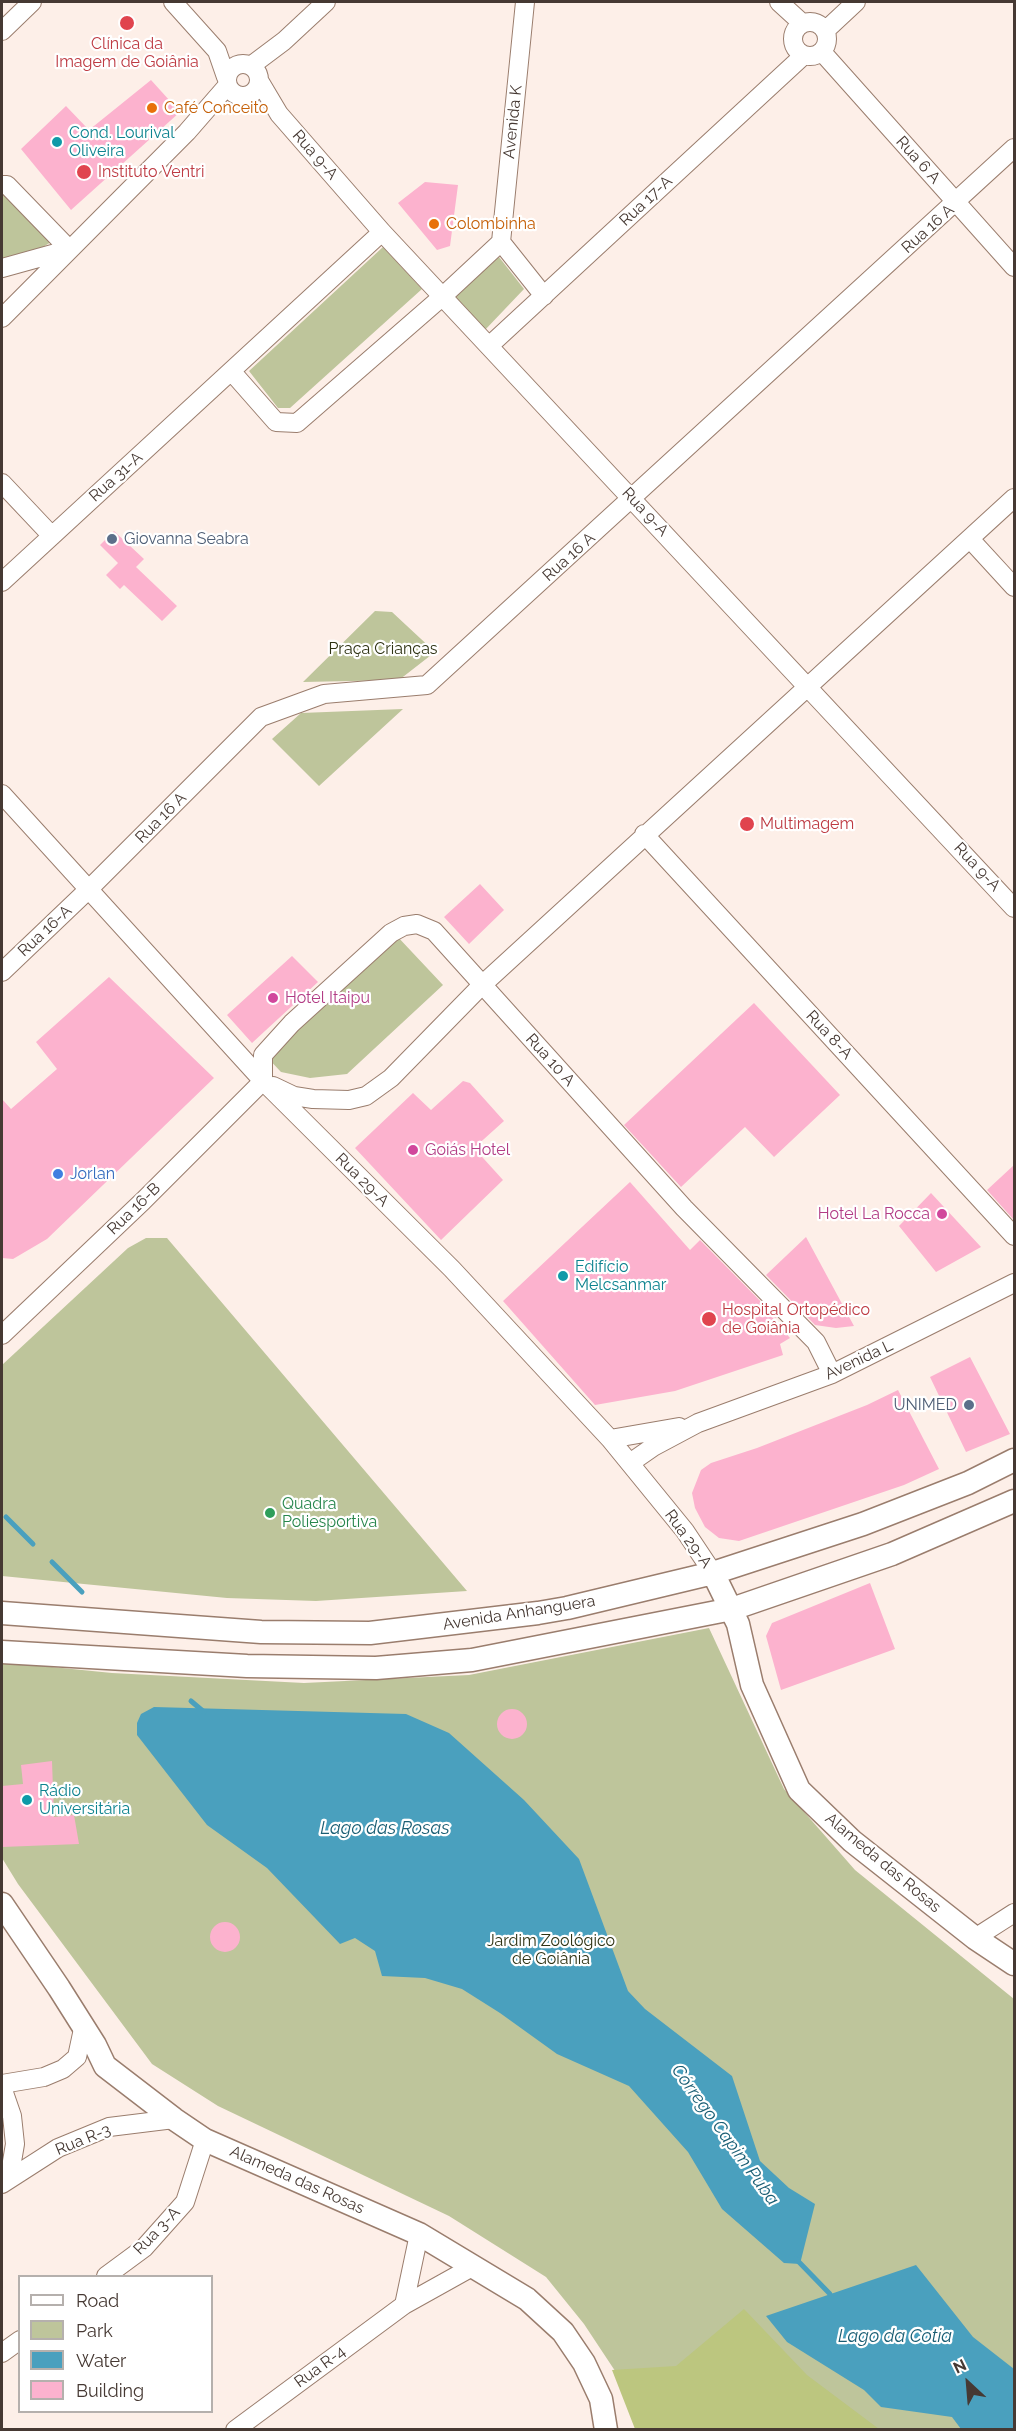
<!DOCTYPE html>
<html>
<head>
<meta charset="utf-8">
<style>
  body { margin:0 }
  #map { position:relative; width:1016px; height:2431px; overflow:hidden; background:#fdefe8; font-family:Raleway,sans-serif }
  canvas { display:block }
  .frame { position:absolute; inset:0; border:3px solid #463933; pointer-events:none }
  .legend { position:absolute; left:18px; top:2275px; width:195px; height:138px; box-sizing:border-box; background:#fff; border:2px solid #b5b0ad; margin:0; padding:8px 10px; list-style:none; font-size:18px; color:#463933 }
  .legend li { display:flex; align-items:center; gap:12px; height:30px }
  .legend b { width:30px; border:2px solid #b5b0ad }
  .north { position:absolute; left:938px; top:2353px; width:60px; height:60px; -webkit-text-stroke:4px #fff; paint-order:stroke; rotate:334deg; font-size:16px; font-weight:700; line-height:24px; text-align:center; color:#463933 }
  .north::after { content:''; display:block; margin:auto; width:21px; height:27px; background:#463933; clip-path:polygon(50% 0,100% 100%,50% 72%,0 100%) }
</style>
</head>
<body>
<div id="map">
<canvas width="1016" height="2431"></canvas>
<div class="frame"></div>
<ul class="legend">
<li><b style="height:8px;background:#fff"></b>Road</li>
<li><b style="height:16px;background:#bec59b"></b>Park</li>
<li><b style="height:16px;background:#4aa0be"></b>Water</li>
<li><b style="height:16px;background:#fcb2ce"></b>Building</li>
</ul>
<div class="north">N</div>
</div>
<script>
const ctx = document.querySelector('canvas').getContext('2d');
ctx.lineJoin = 'round';
function fillPath(path, color) { ctx.fillStyle = color; ctx.fill(path, 'evenodd'); }
const poly = rows => new Path2D(rows.map(r => 'M' + r).join(''));
function strokePath(path, color, width, dash) { ctx.strokeStyle = color; ctx.lineWidth = width; ctx.lineCap = dash ? 'butt' : 'round'; ctx.setLineDash(dash || []); ctx.stroke(path); }
function drawText(font, color, halo, rows, align = 'center') {
  ctx.font = font + ' Raleway,sans-serif'; ctx.lineWidth = 4.5; ctx.setLineDash([]); ctx.textBaseline = 'middle'; ctx.strokeStyle = halo; ctx.fillStyle = color; for (const [text, x, y, turn = 0] of rows) {
    ctx.save(); ctx.translate(x, y); ctx.rotate((+turn || 0) * Math.PI / 180); ctx.textAlign = isNaN(turn) ? turn : align; if (halo) ctx.strokeText(text, 0, 0); ctx.fillText(text, 0, 0); ctx.restore();
  }
}
fillPath(poly([
  [4,194,51,242,27,257,2,262,2,196],
  [383,247,422,289,290,408,278,408,249,371],
  [499,257,524,289,484,331,452,298],
  [375,611,392,612,435,652,399,680,303,682],
  [403,709,319,786,272,739,301,713],
  [396,935,443,985,347,1074,310,1078,281,1072,265,1055],
  [146,1238,167,1238,467,1591,316,1601,227,1598,2,1576,2,1365,128,1248],
  [709,1628,784,1789,855,1870,1014,1999,1014,2429,643,2429,629,2392,584,2324,546,2277,449,2216,218,2106,152,2064,18,1884,2,1858,2,1662,112,1673,304,1683,469,1675]
]), '#bec59b');
fillPath(poly([
  [744,2309,807,2375,879,2429,635,2429,612,2370,676,2366]
]), '#bcc67f');
fillPath(poly([
  [154,1707,406,1714,449,1733,524,1800,579,1859,628,1991,645,2009,732,2076,760,2161,789,2188,815,2204,800,2264,784,2263,722,2209,688,2152,629,2086,557,2054,500,2013,462,1989,425,1978,382,1976,375,1951,355,1938,340,1944,267,1868,207,1825,137,1735,137,1723,141,1714],
  [916,2265,973,2337,1014,2369,1014,2429,961,2429,952,2417,881,2407,864,2390,787,2342,766,2316]
]), '#4aa0be');
strokePath(poly([
  [6,1517,33,1544],
  [52,1562,82,1592],
  [191,1701,204,1712],
  [796,2259,830,2294]
]), '#4aa0be', 5);
fillPath(poly([
  [151,80,180,112,71,210,21,149,66,106,89,130],
  [425,182,458,185,450,246,437,250,398,203],
  [114,531,144,559,136,567,177,606,162,621,124,585,120,589,106,575,118,563,100,545],
  [480,884,504,910,469,944,444,917],
  [292,956,318,982,252,1043,227,1015],
  [109,977,214,1078,47,1239,13,1259,2,1258,2,1099,11,1109,57,1069,36,1042],
  [754,1003,840,1095,774,1157,745,1127,681,1187,624,1125],
  [463,1081,470,1083,504,1121,474,1148,503,1180,441,1240,355,1148,413,1093,431,1110],
  [1014,1165,1014,1220,987,1190],
  [630,1182,690,1250,700,1240,777,1318,772,1317,790,1338,780,1344,783,1355,675,1391,595,1405,503,1301],
  [931,1193,981,1247,936,1272,899,1226],
  [806,1237,854,1326,836,1328,815,1325,766,1275],
  [970,1357,1010,1434,966,1452,930,1377],
  [898,1390,939,1469,904,1485,739,1541,719,1538,705,1527,695,1508,692,1493,701,1470,711,1463,757,1448,867,1405],
  [870,1583,895,1649,781,1690,766,1636,772,1623],
  '497 1724a15 15 0 1 1 30 0a15 15 0 1 1-30 0Z',
  [52,1761,54,1817,74,1815,79,1844,2,1847,2,1786,23,1784,21,1765],
  '210 1937a15 15 0 1 1 30 0a15 15 0 1 1-30 0Z'
]), '#fcb2ce');
const minor = poly([
  [173,2,217,51,226,77],
  [525,2,501,242,544,296],
  [779,2,802,23],
  '793 39a17 17 0 1 1 34 0a17 17 0 1 1-34 0Z',
  [826,30,856,2],
  [2,31,32,2],
  [822,52,1014,267],
  '227 80a16 16 0 1 1 32 0a16 16 0 1 1-32 0Z',
  [252,65,284,41,326,2],
  [260,82,279,114,382,232,1014,908],
  [2,185,7,185,69,249],
  [2,268,67,250],
  [2,318,187,132,227,86],
  [489,346,803,56],
  [232,372,276,422,297,423,443,296,501,242],
  [2,483,52,536],
  [970,539,1014,587],
  [2,582,382,232],
  [2,794,263,1081,452,1269,610,1439,685,1531,713,1573],
  [644,834,1014,1236],
  [2,972,89,889,261,717,324,694,427,685,1014,148],
  [263,1081,263,1055,292,1023,391,933,404,926,417,924,434,931,684,1208,816,1342,832,1374],
  [273,1086,294,1096,313,1099,349,1100,366,1096,391,1078,482,985,1014,498],
  [2,1335,143,1201,263,1081],
  [610,1439,679,1427],
  [630,1463,653,1447,698,1423,832,1374,1014,1283],
  [975,1938,1014,1913],
  [2,2084,44,2077,63,2069,77,2057,83,2029],
  [2,2087,12,2116,15,2144,9,2179],
  [2,2184,58,2148,109,2127,174,2119],
  [106,2276,144,2248,185,2202,205,2140],
  [404,2305,419,2234],
  [2,2353,20,2340],
  [235,2430,404,2305,474,2266]
]);
const major = poly([
  [713,1573,738,1624,752,1685,799,1790,852,1841,975,1938,1014,1964],
  [2,1613,261,1632,370,1633,538,1613,567,1608,713,1573,863,1524,968,1483,1014,1460],
  [2,1652,247,1666,376,1668,472,1660,732,1609,892,1554,1014,1501],
  [2,1904,59,1988,95,2045,105,2066,174,2119,205,2140,419,2234,527,2299,563,2332,584,2363,601,2399,606,2430]
]);
strokePath(minor, '#9a7d6d', 20);
strokePath(major, '#9a7d6d', 25);
strokePath(minor, '#fff', 18);
strokePath(major, '#fff', 22);
for (const [x, y, r, color] of [
  [127,23,8,"#e0444e"],
  [152,108,6,"#e8710a"],
  [57,142,6,"#0f9aa8"],
  [84,172,8,"#e0444e"],
  [434,224,6,"#e8710a"],
  [112,539,6,"#5c6f8a"],
  [747,824,8,"#e0444e"],
  [273,998,6,"#d1479c"],
  [413,1150,6,"#d1479c"],
  [58,1174,6,"#3f7fe0"],
  [942,1214,6,"#d1479c"],
  [563,1276,6,"#0f9aa8"],
  [709,1319,8,"#e0444e"],
  [969,1405,6,"#5c6f8a"],
  [270,1513,6,"#2e9e5b"],
  [27,1800,6,"#0f9aa8"]
]) { const dot = new Path2D(); dot.arc(x, y, r, 0, 2 * Math.PI); ctx.fillStyle = color; ctx.fill(dot); strokePath(dot, '#fff', 2); }
drawText('16px', '#be3a42', '#fff', [
  ["Clínica da",127,44,"center"],
  ["Imagem de Goiânia",127,62,"center"],
  ["Instituto Ventri",98,172],
  ["Multimagem",760,824],
  ["Hospital Ortopédico",722,1310],
  ["de Goiânia",722,1328]
], 'left');
drawText('16px', '#c56008', '#fff', [
  ["Café Conceito",164,108],
  ["Colombinha",446,224]
], 'left');
drawText('16px', '#463933', '#fff', [
  ["Avenida K",513,122,-84],
  ["Rua 9-A",315,155,49],
  ["Rua 6 A",918,160,48],
  ["Rua 17-A",646,201,-43],
  ["Rua 16 A",928,229,-42],
  ["Rua 31-A",116,477,-42],
  ["Rua 9-A",645,512,47],
  ["Rua 16 A",569,557,-42],
  ["Rua 16 A",161,818,-45],
  ["Rua 9-A",977,867,47],
  ["Rua 16-A",45,931,-43],
  ["Rua 8-A",829,1035,47],
  ["Rua 10 A",550,1060,48],
  ["Rua 29-A",362,1180,45],
  ["Rua 16-B",134,1209,-44],
  ["Avenida L",859,1360,-25],
  ["Rua 29-A",688,1539,54],
  ["Avenida Anhanguera",519,1613,-9],
  ["Alameda das Rosas",883,1863,40],
  ["Rua R-3",83,2140,-22],
  ["Alameda das Rosas",297,2180,24],
  ["Rua 3-A",157,2231,-46],
  ["Rua R-4",320,2367,-36]
]);
drawText('16px', '#0d838f', '#fff', [
  ["Cond. Lourival",69,133],
  ["Oliveira",69,151],
  ["Edifício",575,1267],
  ["Melcsanmar",575,1285],
  ["Rádio",39,1791],
  ["Universitária",39,1809]
], 'left');
drawText('16px', '#4e5e75', '#fff', [
  ["Giovanna Seabra",124,539],
  ["UNIMED",957,1405,"right"]
], 'left');
drawText('16px', '#2f3314', '#fff', [
  ["Praça Crianças",383,649],
  ["Jardim Zoológico",551,1941],
  ["de Goiânia",551,1959]
]);
drawText('16px', '#b23c85', '#fff', [
  ["Hotel Itaipu",285,998],
  ["Goiás Hotel",425,1150],
  ["Hotel La Rocca",930,1214,"right"]
], 'left');
drawText('16px', '#366cbe', '#fff', [
  ["Jorlan",70,1174]
], 'left');
drawText('16px', '#27864d', '#fff', [
  ["Quadra",282,1504],
  ["Poliesportiva",282,1522]
], 'left');
drawText('italic 18px', '#1a5e74', '#fff', [
  ["Lago das Rosas",385,1829],
  ["Córrego Capim Puba",725,2135,54],
  ["Lago da Cotia",895,2337]
]);
</script>
</body>
</html>
